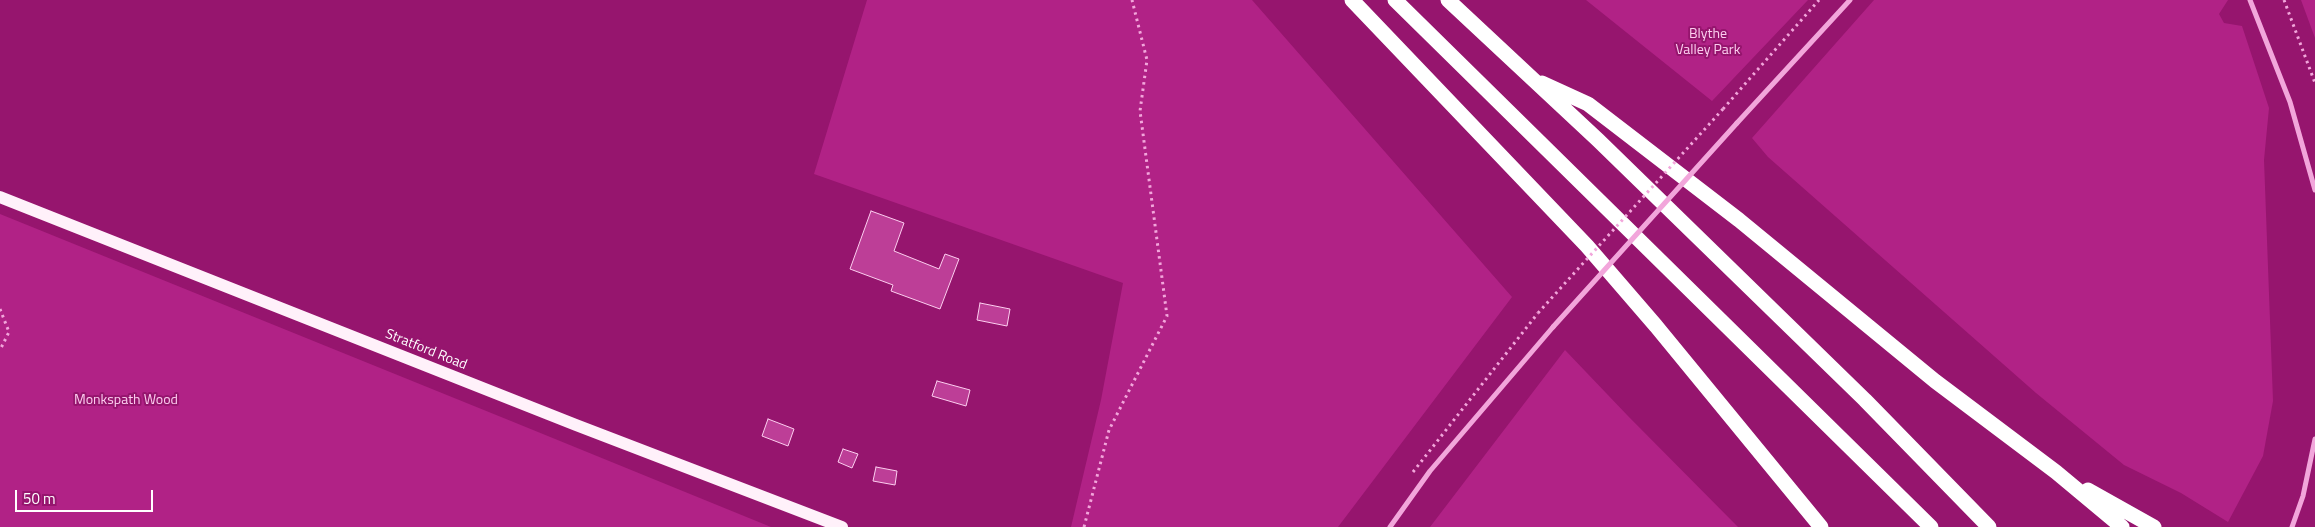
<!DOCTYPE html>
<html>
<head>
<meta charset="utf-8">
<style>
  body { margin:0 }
  #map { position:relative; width:2315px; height:527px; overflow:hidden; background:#96156e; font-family:"Titillium Web",sans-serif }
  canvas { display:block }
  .scale { position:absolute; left:15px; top:490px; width:138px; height:22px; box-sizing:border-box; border:2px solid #fff; border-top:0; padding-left:6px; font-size:15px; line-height:18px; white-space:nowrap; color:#fff; -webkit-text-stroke:4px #96156e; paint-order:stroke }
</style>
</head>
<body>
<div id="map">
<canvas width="2315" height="527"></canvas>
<div class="scale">50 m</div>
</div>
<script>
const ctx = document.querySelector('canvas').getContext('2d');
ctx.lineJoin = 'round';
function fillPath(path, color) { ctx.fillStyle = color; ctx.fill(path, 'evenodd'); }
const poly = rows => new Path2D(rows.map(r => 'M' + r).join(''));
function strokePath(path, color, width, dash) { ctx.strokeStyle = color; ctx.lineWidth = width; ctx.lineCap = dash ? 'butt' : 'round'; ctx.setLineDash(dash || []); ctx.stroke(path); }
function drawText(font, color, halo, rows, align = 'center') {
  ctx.font = font + ' "Titillium Web",sans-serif'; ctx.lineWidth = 4; ctx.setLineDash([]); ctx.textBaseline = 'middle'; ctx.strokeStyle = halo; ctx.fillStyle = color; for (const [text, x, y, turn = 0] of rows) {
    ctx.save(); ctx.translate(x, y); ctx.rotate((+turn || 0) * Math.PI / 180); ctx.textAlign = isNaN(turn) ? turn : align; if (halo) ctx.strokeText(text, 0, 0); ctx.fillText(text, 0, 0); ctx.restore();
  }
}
fillPath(poly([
  [867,0,1252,0,1512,297,1338,527,1071,527,1101,400,1123,283,814,174],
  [1586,0,1808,0,1712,101],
  [1874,0,2228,0,2219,14,2224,23,2242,26,2269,108,2264,160,2273,401,2263,456,2228,522,2181,493,2124,465,2036,393,1768,157,1752,138],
  [2301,0,2315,0,2315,38],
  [0,214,511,421,771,527,0,527],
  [1565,350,1628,416,1738,527,1430,527]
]), '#b12286');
const building = poly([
  [871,211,904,223,894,251,939,269,945,254,959,259,940,309,891,291,893,285,850,269,871,211],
  [980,303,1010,309,1007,326,977,320,980,303],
  [937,381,970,390,966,406,932,396,937,381],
  [768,419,794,429,788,446,762,436,768,419],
  [843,449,858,454,852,468,838,462,843,449],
  [876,467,897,471,895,485,873,481,876,467]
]);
fillPath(building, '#bd3e97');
strokePath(building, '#fcceef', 1);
strokePath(poly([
  [2284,0,2315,83],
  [1723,109,1819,0],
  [0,309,9,332,0,350],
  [1413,472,1538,313],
  [1084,527,1109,430,1167,316,1140,111,1147,60,1132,0]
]), '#f2a6db', 3, [2.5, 4]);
strokePath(poly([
  [2250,0,2290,102,2315,190],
  [1737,123,1850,0],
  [1390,527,1430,471,1553,327],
  [2292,527,2303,496,2315,439]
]), '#f2a6db', 5);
strokePath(poly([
  [0,197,576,425,842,527]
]), '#fff1fa', 12);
strokePath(poly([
  [1352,0,1587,246,1656,326,1821,527],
  [1395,0,1931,527],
  [1448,0,1598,140,1865,400,1989,527],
  [1542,83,1588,104,1739,220,1935,381,2056,472,2122,527],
  [2088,490,2154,527]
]), '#fff', 15);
strokePath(poly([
  [1538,313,1723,109]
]), '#f2a6db', 3, [2.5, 4]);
strokePath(poly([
  [1553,327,1737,123]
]), '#f2a6db', 5);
drawText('14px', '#fcceef', '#96156e', [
  ["Blythe",1708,35],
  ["Valley Park",1708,51],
  ["Monkspath Wood",126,401]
]);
drawText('14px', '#fff', '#96156e', [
  ["Stratford Road",426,350,22]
]);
</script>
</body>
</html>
